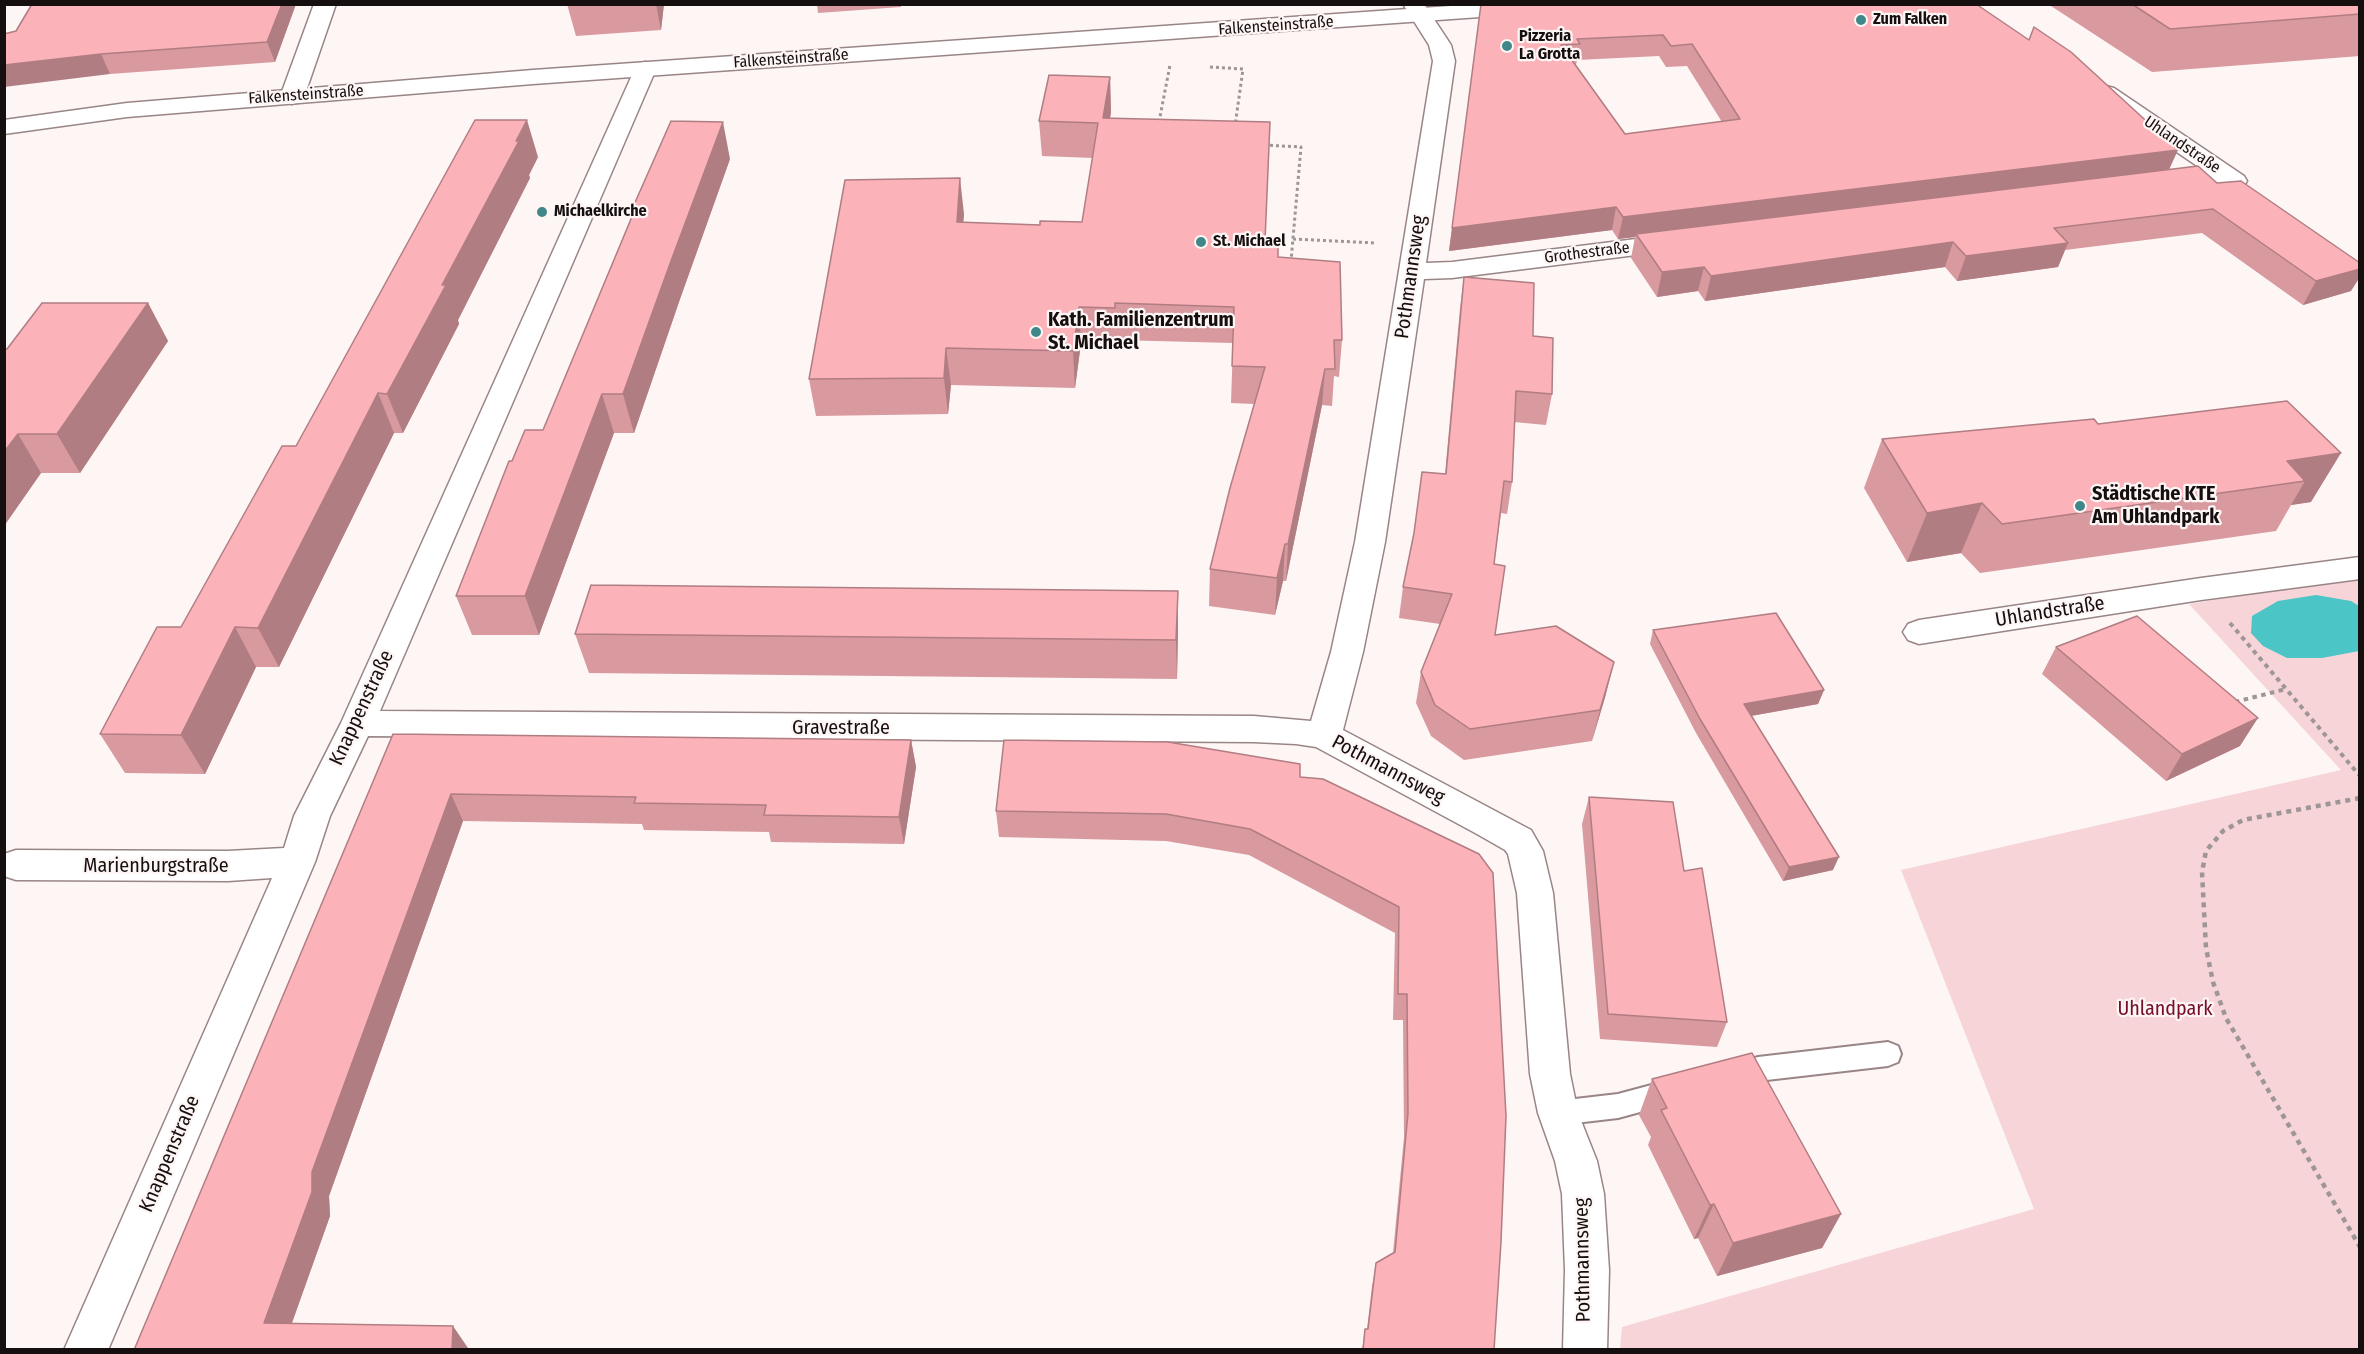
<!DOCTYPE html>
<html>
<head>
<meta charset="utf-8">
<style>
  body { margin:0 }
  #map { position:relative; width:2364px; height:1354px; overflow:hidden; background:#fef5f5; font-family:"Fira Sans Condensed",sans-serif }
  canvas { display:block }
  .frame { position:absolute; inset:0; border:6px solid #160f0f; pointer-events:none }
</style>
</head>
<body>
<div id="map">
<canvas width="2364" height="1354"></canvas>
<div class="frame"></div>
</div>
<script>
const ctx = document.querySelector('canvas').getContext('2d');
ctx.lineJoin = 'round';
function fillPath(path, color) { ctx.fillStyle = color; ctx.fill(path, 'evenodd'); }
const poly = rows => new Path2D(rows.map(r => 'M' + r).join(''));
function strokePath(path, color, width, dash) { ctx.strokeStyle = color; ctx.lineWidth = width; ctx.lineCap = dash ? 'butt' : 'round'; ctx.setLineDash(dash || []); ctx.stroke(path); }
function drawText(font, color, halo, rows, align = 'center') {
  ctx.font = font + ' "Fira Sans Condensed",sans-serif'; ctx.lineWidth = 4.5; ctx.setLineDash([]); ctx.textBaseline = 'middle'; ctx.strokeStyle = halo; ctx.fillStyle = color; for (const [text, x, y, turn = 0] of rows) {
    ctx.save(); ctx.translate(x, y); ctx.rotate((+turn || 0) * Math.PI / 180); ctx.textAlign = isNaN(turn) ? turn : align; if (halo) ctx.strokeText(text, 0, 0); ctx.fillText(text, 0, 0); ctx.restore();
  }
}
fillPath(poly([
  [2359,577,2359,1349,1620,1350,1622,1327,2034,1209,1901,870,2341,770,2189,604]
]), '#f6d4d7');
fillPath(poly([
  [2316,595,2351,601,2359,606,2359,651,2322,658,2287,658,2263,646,2251,633,2252,616,2278,601]
]), '#4cc5c7');
const service = poly([
  [1888,1042,1898,1046,1901,1054,1898,1062,1888,1066,1758,1081,1732,1088,1722,1084,1718,1076,1722,1068,1758,1057,1888,1042],
  [1674,1079,1684,1082,1688,1091,1684,1100,1618,1118,1558,1125,1548,1122,1544,1113,1548,1104,1558,1101,1618,1094,1674,1079]
]);
const minor = poly([
  [314,4,336,4,304,97,300,102,292,104,284,102,280,97,314,4],
  [1403,4,1424,4,1451,45,1455,61,1426,263,1452,262,1676,234,1685,237,1689,242,1685,247,1676,250,1452,278,1424,279,1385,542,1363,652,1343,730,1531,830,1543,851,1553,893,1570,1074,1578,1113,1597,1161,1604,1194,1609,1270,1607,1350,1563,1350,1565,1270,1562,1194,1555,1161,1538,1113,1530,1074,1517,893,1508,854,1505,850,1477,834,1316,747,1296,744,1254,742,368,736,330,816,315,862,108,1350,64,1350,272,878,228,881,16,880,4,876,4,854,16,850,228,851,284,848,294,816,341,723,637,64,645,62,653,64,656,69,380,711,1254,716,1311,721,1331,652,1355,542,1433,61,1429,45,1403,4],
  [2106,86,2114,88,2244,176,2247,181,2244,186,2235,188,2221,183,2165,189,2156,187,2153,182,2156,177,2203,170,2098,98,2094,93,2098,88,2106,86],
  [2360,557,2360,579,2201,600,1919,644,1908,640,1903,632,1908,624,1919,620,2201,578,2360,557]
]);
const tertiary = poly([
  [1479,4,1589,4,1587,9,1579,10,533,84,127,117,4,134,4,120,127,103,533,70,1479,4]
]);
strokePath(service, '#998586', 4);
strokePath(minor, '#998586', 3);
strokePath(tertiary, '#998586', 3);
strokePath(poly([
  [1210,67,1243,69,1235,126],
  [1159,122,1170,65],
  [1264,145,1301,147,1291,261],
  [1293,239,1376,243]
]), '#9e9696', 3, [3, 3]);
strokePath(poly([
  [2230,623,2360,776],
  [2235,702,2286,689]
]), '#9e9696', 4, [4.5, 4.5]);
strokePath(poly([
  [2360,798,2243,820,2223,831,2206,851,2202,872,2206,948,2213,982,2226,1018,2360,1247]
]), '#9e9696', 4.5, [5, 5]);
fillPath(service, '#fff');
fillPath(minor, '#fff');
fillPath(tertiary, '#fff');
fillPath(poly([
  [32,4,296,4,275,62,110,74,16,31],
  [567,4,664,4,661,30,576,36],
  [817,4,901,4,901,7,818,13],
  [1481,4,1976,4,2169,169,2217,183,2351,291,2303,305,2202,233,2065,250,2058,267,1957,281,1945,267,1705,301,1698,291,1657,297,1631,258,1635,237,1618,239,1612,230,1449,251],
  [1659,56,1666,67,1687,66,1722,122,1625,134,1576,65,1577,60],
  [2048,4,2360,4,2360,56,2152,72],
  [1110,77,1111,112,1110,118,1265,241,1342,340,1339,377,1334,376,1332,406,1322,405,1286,581,1283,581,1275,615,1209,606,1210,569,1254,404,1231,403,1233,343,1116,340,1116,344,1081,343,1075,388,951,385,948,414,816,416,809,379,964,214,963,223,1040,225,1082,222,1093,158,1042,156,1039,121],
  [538,157,529,175,530,178,458,320,459,324,403,433,394,433,279,667,256,667,205,774,125,773,100,734,181,627,296,446],
  [730,159,680,299,634,433,614,433,539,635,472,635,456,596,512,461,543,430,634,211,633,207],
  [1464,277,1533,336,1552,394,1546,425,1514,422,1512,482,1507,514,1501,513,1494,564,1495,635,1606,694,1592,741,1464,760,1431,736,1416,703,1421,672,1440,624,1399,618,1403,587,1445,474,1460,308],
  [148,303,168,341,80,473,41,473,4,526,7,349],
  [2287,401,2311,502,2291,505,2276,531,1980,573,1961,553,1907,562,1864,488,1882,439,2098,424],
  [1178,630,1177,679,589,673,575,634],
  [1653,630,1824,690,1818,704,1751,716,1833,870,1783,881,1696,733,1650,644],
  [2056,647,2240,746,2166,781,2042,674],
  [393,734,911,740,916,767,904,844,771,842,769,832,644,830,642,824,463,821,329,1196,330,1216,292,1323,468,1348,134,1350],
  [1300,777,1479,854,1494,1350,1362,1350,1365,1329,1367,1329,1372,1286,1376,1263,1393,1253,1404,1137,1403,1020,1393,1020,1395,933,1249,855,1166,841,999,837,996,811],
  [1589,797,1684,871,1727,1022,1717,1047,1600,1039,1582,824],
  [1652,1079,1841,1214,1822,1248,1717,1276,1698,1238,1694,1239,1648,1145,1651,1137,1639,1115]
]), '#d8999f');
fillPath(poly([
  [282,4,296,4,275,62,267,42],
  [656,4,664,4,661,30],
  [101,54,110,74,4,87,4,65],
  [1110,77,1111,112,1105,153,1103,118],
  [527,120,538,157,529,175,530,178,458,320,459,324,403,433,387,394],
  [723,122,730,159,680,299,634,433,623,394,671,261],
  [2178,150,2168,172,1636,234,1635,237,1618,239,1623,217],
  [960,178,964,214,960,258,957,222],
  [1616,207,1612,230,1449,251,1452,228],
  [1953,242,1945,267,1705,301,1711,276],
  [2068,243,2058,267,1957,281,1966,256],
  [1704,267,1698,291,1657,297,1662,272],
  [2360,269,2360,277,2351,291,2303,305,2316,281],
  [148,303,168,341,80,473,57,434],
  [1079,307,1081,343,1075,388,1073,351],
  [946,348,951,385,948,414,944,378],
  [1325,369,1322,405,1286,581,1288,544],
  [378,393,394,433,279,667,258,628],
  [602,394,614,433,539,635,525,596],
  [18,434,41,473,4,526,4,452],
  [2341,453,2311,502,2291,505,2305,481,2287,461],
  [1982,503,1961,553,1907,562,1927,513],
  [1285,544,1283,581,1275,615,1277,578],
  [1178,591,1178,630,1177,679,1176,640],
  [235,627,256,667,205,774,181,735],
  [1614,662,1606,694,1592,741,1600,710],
  [1824,690,1818,704,1739,718,1744,704],
  [2258,718,2240,746,2166,781,2182,754],
  [911,740,916,767,904,844,899,817],
  [451,794,463,821,329,1196,330,1216,284,1345,264,1323,312,1172],
  [1839,857,1833,870,1783,881,1789,867],
  [1714,1204,1698,1238,1694,1239,1710,1205],
  [1841,1214,1822,1248,1717,1276,1733,1243],
  [453,1326,468,1348,468,1350,452,1350]
]), '#b07d82');
const building = poly([
  [32,4,282,4,267,42,101,54,4,65,4,34,16,31,32,4],
  [1481,4,1976,4,2029,40,2034,27,2071,52,2178,150,1623,217,1616,207,1452,228,1481,4],
  [1663,35,1671,46,1692,44,1740,119,1625,134,1561,45,1580,44,1577,39,1663,35],
  [2132,4,2360,4,2360,14,2170,29,2132,4],
  [1049,75,1110,77,1103,118,1270,122,1265,241,1278,241,1278,257,1340,262,1342,340,1334,340,1335,369,1325,369,1288,544,1285,544,1277,578,1210,569,1230,488,1265,367,1232,366,1234,307,1115,303,1115,308,1079,307,1073,351,946,348,944,378,809,379,845,180,960,178,957,222,1040,225,1040,221,1082,222,1098,123,1039,121,1049,75],
  [475,120,527,120,516,141,519,141,442,285,446,285,387,394,378,393,258,628,235,627,181,735,100,734,157,627,181,627,282,446,296,446,475,120],
  [671,121,723,122,671,261,623,394,602,394,525,596,456,596,509,461,512,461,525,430,543,430,636,207,633,207,671,121],
  [2198,166,2217,183,2241,181,2360,263,2360,269,2316,281,2213,209,2054,228,2068,243,1966,256,1953,242,1711,276,1704,267,1662,272,1636,234,2198,166],
  [1464,277,1534,283,1533,336,1553,338,1552,394,1516,391,1512,482,1504,481,1494,564,1505,566,1495,635,1556,626,1614,662,1600,710,1470,729,1435,705,1421,672,1452,594,1403,587,1414,533,1422,472,1446,474,1464,277],
  [42,303,148,303,57,434,18,434,4,452,4,349,7,349,42,303],
  [2287,401,2341,453,2287,461,2305,481,2002,524,1982,503,1927,513,1882,439,2094,419,2098,424,2287,401],
  [591,585,1178,591,1176,640,575,634,591,585],
  [1776,613,1824,690,1744,704,1839,857,1789,867,1700,719,1653,630,1776,613],
  [2137,616,2258,718,2182,754,2056,647,2137,616],
  [393,734,911,740,899,817,764,815,766,805,634,803,636,797,451,794,312,1172,312,1192,264,1323,453,1326,452,1350,134,1350,393,734],
  [1004,740,1168,742,1300,764,1300,777,1323,779,1479,854,1493,873,1506,1116,1501,1242,1494,1350,1363,1350,1365,1329,1368,1329,1376,1263,1395,1252,1408,1113,1407,994,1398,994,1399,907,1250,829,1166,814,996,811,1004,740],
  [1589,797,1673,802,1684,871,1702,868,1727,1022,1608,1014,1589,797],
  [1752,1053,1841,1214,1733,1243,1714,1204,1710,1205,1661,1110,1667,1108,1652,1079,1752,1053]
]);
fillPath(building, '#fbb2b9');
strokePath(building, '#b07d82', 1.5);
for (const [x, y, r, color] of [
  [1861,20,6,"#3f8788"],
  [1507,46,6,"#3f8788"],
  [542,212,6,"#3f8788"],
  [1201,242,6,"#3f8788"],
  [1036,332,6,"#3f8788"],
  [2080,506,6,"#3f8788"]
]) { const dot = new Path2D(); dot.arc(x, y, r, 0, 2 * Math.PI); ctx.fillStyle = color; ctx.fill(dot); strokePath(dot, '#fef5f5', 2); }
drawText('bold 16px', '#160f0f', '#fef5f5', [
  ["Zum Falken",1873,20],
  ["Pizzeria",1519,37],
  ["La Grotta",1519,55],
  ["Michaelkirche",554,212],
  ["St. Michael",1213,242]
], 'left');
drawText('16px', '#160f0f', '#fef5f5', [
  ["Falkensteinstraße",1276,26,-4],
  ["Falkensteinstraße",791,59,-4],
  ["Falkensteinstraße",306,95,-4],
  ["Uhlandstraße",2182,145,34],
  ["Grothestraße",1587,253,-7]
]);
drawText('20px', '#160f0f', '#fef5f5', [
  ["Pothmannsweg",1411,277,-82],
  ["Uhlandstraße",2050,612,-9],
  ["Knappenstraße",362,708,-65],
  ["Gravestraße",841,728],
  ["Pothmannsweg",1388,770,28],
  ["Marienburgstraße",156,866],
  ["Knappenstraße",170,1154,-67],
  ["Pothmannsweg",1583,1260,-91]
]);
drawText('bold 20px', '#160f0f', '#fef5f5', [
  ["Kath. Familienzentrum",1048,320],
  ["St. Michael",1048,343],
  ["Städtische KTE",2092,494],
  ["Am Uhlandpark",2092,517]
], 'left');
drawText('20px', '#760d2a', '#fef5f5', [
  ["Uhlandpark",2165,1009]
]);
</script>
</body>
</html>
